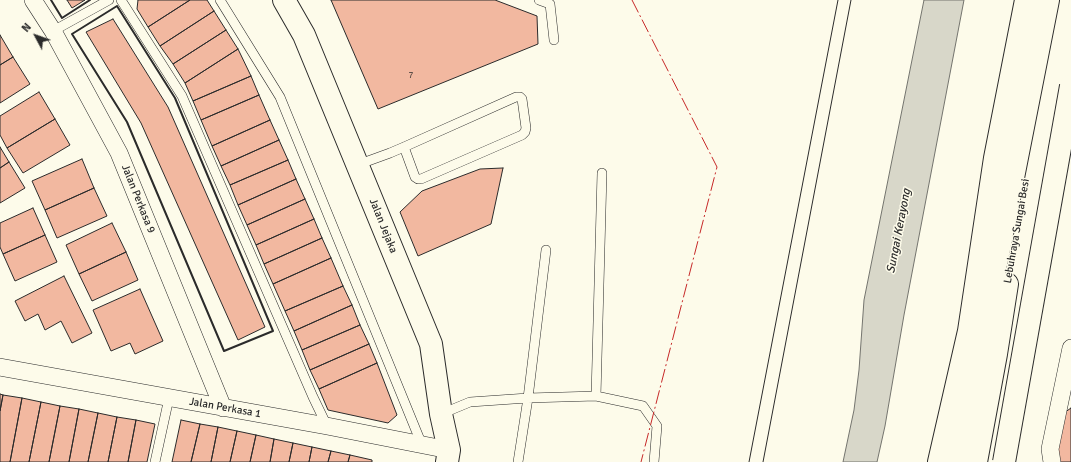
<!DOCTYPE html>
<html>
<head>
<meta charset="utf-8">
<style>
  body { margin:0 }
  #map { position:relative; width:1071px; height:462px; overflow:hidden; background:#fdfbea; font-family:Signika,sans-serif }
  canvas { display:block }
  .north { position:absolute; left:16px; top:16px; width:40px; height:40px; -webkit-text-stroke:3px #fdfbea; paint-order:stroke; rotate:311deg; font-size:11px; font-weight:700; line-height:16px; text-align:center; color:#2b2b2b }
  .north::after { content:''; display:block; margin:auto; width:14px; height:18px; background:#2b2b2b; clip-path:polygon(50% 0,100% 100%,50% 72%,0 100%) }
</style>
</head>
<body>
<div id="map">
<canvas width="1071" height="462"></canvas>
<div class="north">N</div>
</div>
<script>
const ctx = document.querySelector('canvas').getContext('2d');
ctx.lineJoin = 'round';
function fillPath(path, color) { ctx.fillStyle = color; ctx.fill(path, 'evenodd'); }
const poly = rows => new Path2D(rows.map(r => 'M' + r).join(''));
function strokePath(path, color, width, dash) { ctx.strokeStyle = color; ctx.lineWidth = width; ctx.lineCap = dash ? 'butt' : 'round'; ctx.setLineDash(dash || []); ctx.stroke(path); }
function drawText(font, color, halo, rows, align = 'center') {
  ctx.font = font + ' Signika,sans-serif'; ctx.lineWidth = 3; ctx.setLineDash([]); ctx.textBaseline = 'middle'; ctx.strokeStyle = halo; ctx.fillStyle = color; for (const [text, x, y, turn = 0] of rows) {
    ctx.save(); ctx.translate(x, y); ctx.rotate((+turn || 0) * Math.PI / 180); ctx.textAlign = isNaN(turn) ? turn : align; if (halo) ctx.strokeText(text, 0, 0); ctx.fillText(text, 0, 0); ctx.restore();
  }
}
const water = poly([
  [924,0,964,0,904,315,885,426,877,462,843,462,854,410,859,370,864,300,924,0]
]);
fillPath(water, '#d8d7c9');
strokePath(water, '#74746e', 1);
const building = poly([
  [67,0,85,0,72,8,67,0],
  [138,0,190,0,148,27,137,9,138,0],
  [190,0,207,0,214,11,160,46,148,27,190,0],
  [331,0,495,0,537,16,538,44,378,109,331,0],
  [214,11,226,30,173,64,160,46,214,11],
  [113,19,168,107,265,327,238,340,141,123,86,32,113,19],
  [226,30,238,49,185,83,173,64,226,30],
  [0,35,13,57,0,65,0,35],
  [238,49,251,76,193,101,185,83,238,49],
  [13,57,30,84,0,103,0,65,13,57],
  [251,76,259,95,201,120,193,101,251,76],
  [39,92,55,119,7,148,0,135,0,116,39,92],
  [259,95,270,120,212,146,201,120,259,95],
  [55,119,70,145,23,173,7,148,55,119],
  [270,120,279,140,221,166,212,146,270,120],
  [279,140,288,160,230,185,221,166,279,140],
  [0,147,9,162,0,168,0,147],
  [82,159,94,188,45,210,32,181,82,159],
  [288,160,296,179,238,205,230,185,288,160],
  [9,162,25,188,0,203,0,168,9,162],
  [503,168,491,224,418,256,400,212,422,191,480,169,503,168],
  [296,179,305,199,247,225,238,205,296,179],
  [94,188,107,216,57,238,45,210,94,188],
  [305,199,314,219,256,245,247,225,305,199],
  [33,208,45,235,3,254,0,247,0,223,33,208],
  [314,219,322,238,264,264,256,245,314,219],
  [112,223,126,252,79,274,66,245,112,223],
  [45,235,57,262,15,281,3,254,45,235],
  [322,238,331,258,273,284,264,264,322,238],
  [126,252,138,280,92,301,79,274,126,252],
  [331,258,343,286,285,311,273,284,331,258],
  [64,276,92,333,72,343,61,321,45,330,38,314,25,321,15,301,64,276],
  [343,286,352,305,294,331,285,311,343,286],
  [140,289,163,341,135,354,130,343,111,351,93,310,140,289],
  [352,305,360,325,302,350,294,331,352,305],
  [360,325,369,344,310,370,302,350,360,325],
  [369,344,377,363,319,389,310,370,369,344],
  [377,363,397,415,388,423,328,410,319,389,377,363],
  [0,394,3,395,0,411,0,394],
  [3,395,22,398,10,462,0,462,0,411,3,395],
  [22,398,41,402,29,462,10,462,22,398],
  [41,402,60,406,49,462,29,462,41,402],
  [60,406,79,409,69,462,49,462,60,406],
  [1071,408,1071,462,1056,462,1064,413,1071,408],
  [79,409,98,413,88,462,69,462,79,409],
  [98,413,117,417,108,462,88,462,98,413],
  [117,417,136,420,128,462,108,462,117,417],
  [136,420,155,424,147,462,128,462,136,420],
  [181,420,200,424,191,462,172,462,181,420],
  [200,424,218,427,211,462,191,462,200,424],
  [218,427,237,431,230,462,211,462,218,427],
  [237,431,256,435,250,462,230,462,237,431],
  [256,435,274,439,270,462,250,462,256,435],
  [274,439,293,443,289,462,270,462,274,439],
  [293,443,312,447,309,462,289,462,293,443],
  [312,447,331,451,328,462,309,462,312,447],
  [331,451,350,455,348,462,328,462,331,451],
  [350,455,372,460,372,462,348,462,350,455]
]);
fillPath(building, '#f2b8a0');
strokePath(building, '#2b2b2b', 1);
const lane = poly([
  [121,0,182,96,313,397,327,426],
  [220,0,280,97,422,445],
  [539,0,550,4,554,40],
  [53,31,109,0],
  [357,165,390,153,404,147,516,97,520,97,522,99,526,128,525,132,522,135,421,179,418,179,415,177,404,147],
  [596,396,643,406,657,426,654,462],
  [441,414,470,402,528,398,596,396,602,173],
  [155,462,169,398],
  [518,462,528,398,546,250]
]);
const street = poly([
  [33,0,53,31,119,153,223,408],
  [0,367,327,426,449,450],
  [1052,462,1050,449,1071,348]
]);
const secondary = poly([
  [284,0,304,35,431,344,441,414,449,450,447,462]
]);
const highway = poly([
  [939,462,969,331,995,158,1026,0],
  [957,462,1048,0],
  [976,462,996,354,1007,284]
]);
strokePath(lane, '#2b2b2b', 10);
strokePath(street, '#2b2b2b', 18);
strokePath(secondary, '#2b2b2b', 24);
strokePath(highway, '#2b2b2b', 24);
strokePath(lane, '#fdfbea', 9);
strokePath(street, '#fdfbea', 17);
strokePath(secondary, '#fdfbea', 22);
strokePath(highway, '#fdfbea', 22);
strokePath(poly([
  [749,462,838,0],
  [763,462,851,0]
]), '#2b2b2b', 1);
const highwayBridge = poly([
  [1004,462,1071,86]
]);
strokePath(highwayBridge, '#2b2b2b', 24, []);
strokePath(highwayBridge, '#fdfbea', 22);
strokePath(poly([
  [51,0,62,18,90,0],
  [117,6,175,98,273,331,224,351,127,122,72,34,117,6]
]), '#2b2b2b', 2);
strokePath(poly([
  [632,0,717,167,641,462]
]), '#c62828', 1, [14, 3, 2, 3]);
drawText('9px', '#5d4e48', null, [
  ["7",411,76]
]);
drawText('11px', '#2b2b2b', '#fdfbea', [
  ["Jalan Perkasa 9",138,199,68],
  ["Jalan Jejaka",383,226,68],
  ["Lebuhraya Sungai Besi",1017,231,-80],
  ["Jalan Perkasa 1",225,408,10]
]);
drawText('italic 12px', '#2b2b2b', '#fdfbea', [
  ["Sungai Kerayong",899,231,-79]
]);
</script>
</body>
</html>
